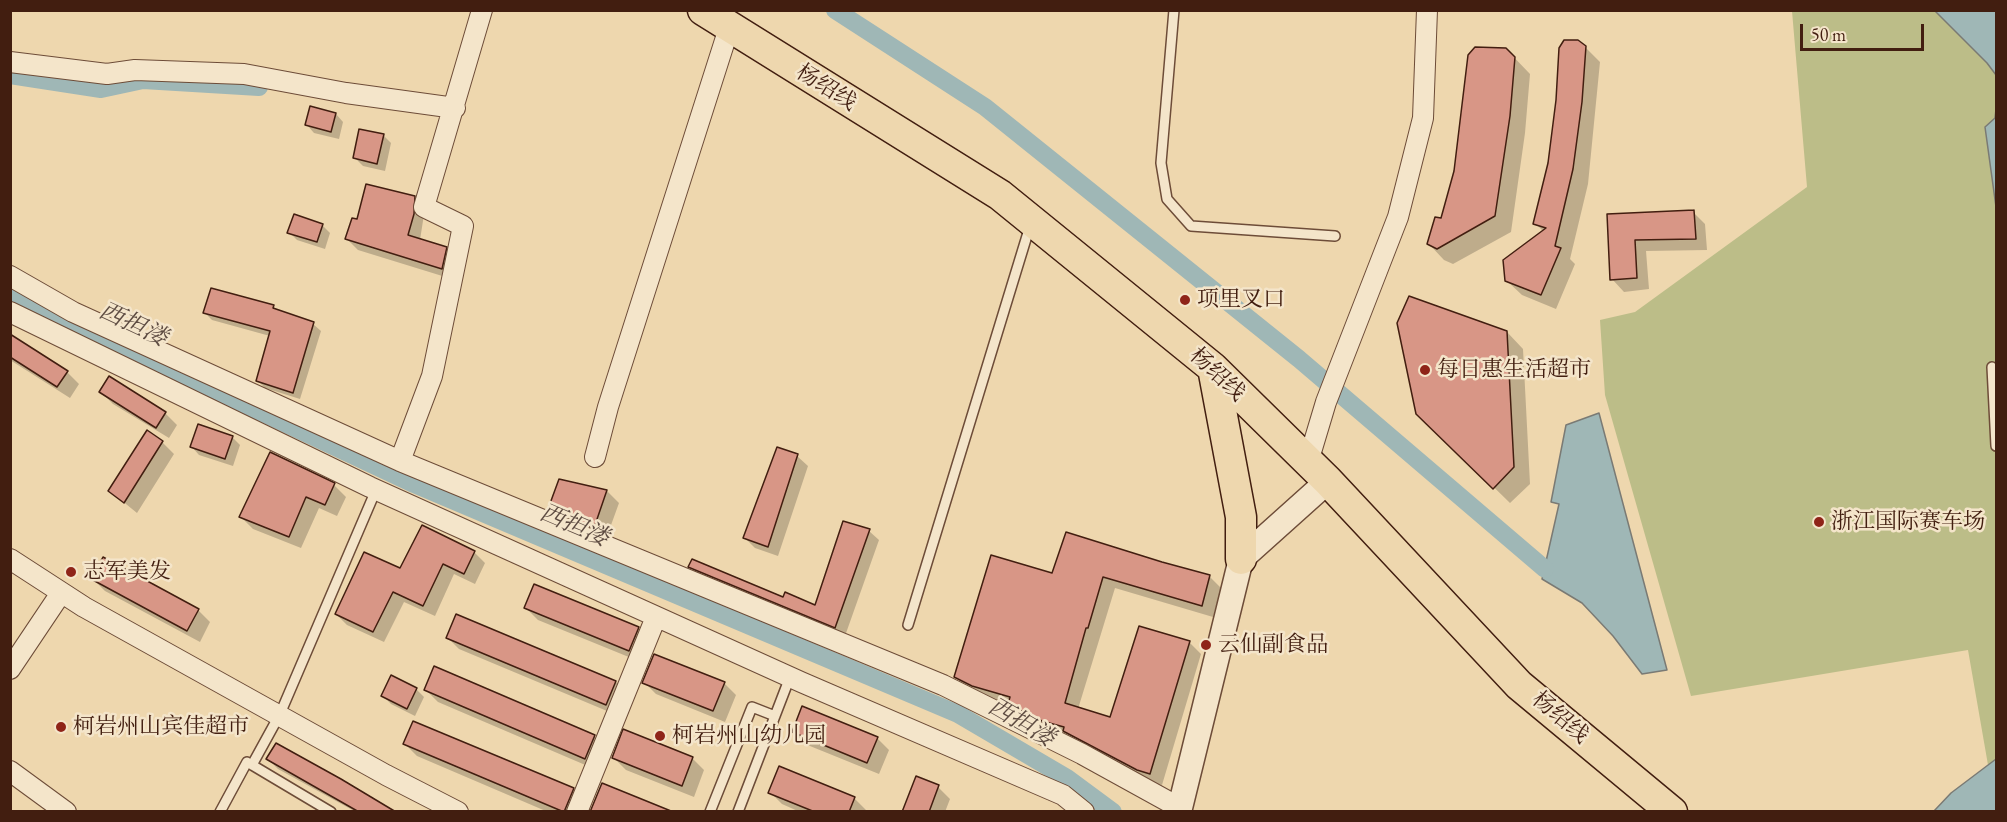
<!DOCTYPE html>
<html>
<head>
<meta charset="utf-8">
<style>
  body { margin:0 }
  #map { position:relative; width:2007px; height:822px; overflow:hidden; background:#eed7ae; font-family:"EB Garamond",serif }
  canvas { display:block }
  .frame { position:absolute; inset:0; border:12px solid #421e10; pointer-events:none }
  .scale { position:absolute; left:1800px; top:24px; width:124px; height:27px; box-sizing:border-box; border:3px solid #421e10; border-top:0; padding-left:8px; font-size:18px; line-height:21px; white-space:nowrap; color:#421e10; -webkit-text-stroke:4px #f4e5ca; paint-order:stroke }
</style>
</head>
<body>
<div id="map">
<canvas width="2007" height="822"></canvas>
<div class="frame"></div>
<div class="scale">50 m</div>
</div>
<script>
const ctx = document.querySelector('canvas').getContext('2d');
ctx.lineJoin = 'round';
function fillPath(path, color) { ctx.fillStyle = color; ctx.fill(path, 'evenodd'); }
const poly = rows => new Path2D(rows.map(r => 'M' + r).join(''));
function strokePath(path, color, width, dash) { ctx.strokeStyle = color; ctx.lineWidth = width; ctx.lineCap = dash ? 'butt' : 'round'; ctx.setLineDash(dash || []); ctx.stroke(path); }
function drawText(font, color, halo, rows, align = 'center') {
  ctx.font = font + ' "EB Garamond","Noto Serif SC",serif'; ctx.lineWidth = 5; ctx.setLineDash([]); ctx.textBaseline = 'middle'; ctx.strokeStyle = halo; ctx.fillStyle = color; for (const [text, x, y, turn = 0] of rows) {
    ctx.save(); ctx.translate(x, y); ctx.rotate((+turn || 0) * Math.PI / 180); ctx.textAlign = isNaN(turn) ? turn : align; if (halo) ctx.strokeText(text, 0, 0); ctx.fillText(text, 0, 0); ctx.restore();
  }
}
fillPath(poly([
  [1792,11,1996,11,1996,811,1968,650,1691,696,1605,395,1600,320,1635,312,1807,187]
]), '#bcbd88');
const water = poly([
  [1935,11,1996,11,1996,75,1987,63,1935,11],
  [1996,109,1996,207,1985,127,1995,118,1996,109],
  [1599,413,1667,670,1642,674,1613,636,1582,603,1542,579,1559,504,1551,502,1566,425,1599,413],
  [1996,759,1996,811,1934,811,1951,793,1996,759]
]);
fillPath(water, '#9fb7b6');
strokePath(water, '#7a7a74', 1.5);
fillPath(poly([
  [1585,47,1600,62,1588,184,1570,259,1575,264,1556,309,1522,295,1506,280,1544,232,1535,223],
  [1506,49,1530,74,1525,133,1511,232,1453,264,1444,260,1428,243,1442,220],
  [336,114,343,122,339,139,314,133,307,125],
  [383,135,391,143,385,171,363,166,355,158],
  [414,198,425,208,420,240,446,248,456,259,452,279,358,250,347,239,358,221],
  [1693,212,1705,224,1707,250,1646,251,1649,289,1624,292,1612,279,1609,215],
  [322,225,330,233,325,249,297,240,289,232],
  [273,306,279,312,313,324,321,331,300,399,265,388,258,381,270,336,212,320,204,312],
  [1507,332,1523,349,1530,484,1510,503,1418,413],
  [10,335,67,372,79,384,70,398,10,360],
  [101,392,165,413,177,425,169,438,113,404],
  [232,437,240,445,233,466,199,455,192,447],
  [162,442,174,454,137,513,110,491],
  [271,454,334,485,346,497,337,516,319,508,301,548,253,529,241,517],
  [797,456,808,466,778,556,755,548,745,538],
  [560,481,607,491,619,503,606,539,562,521,550,509],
  [869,531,879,540,845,636,700,576,690,567,816,607],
  [474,552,485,563,475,584,454,574,435,616,404,602,384,642,347,625,336,614,401,570],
  [1161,564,1209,576,1221,588,1213,617,1115,588,1078,709,1111,718,1189,642,1201,654,1162,785,1150,782,1077,743,1071,737,1022,716,1011,705,967,689,955,676,1053,575],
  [93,579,198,610,210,622,200,642,105,591],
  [526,608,638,628,650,640,641,662,538,620],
  [457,616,616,682,628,694,619,716,459,649,447,637],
  [644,682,724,683,736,695,725,722,656,694],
  [416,689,424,697,415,716,391,704,383,696],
  [426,690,594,736,606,748,597,770,438,702],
  [793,732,877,738,889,750,879,774,805,744],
  [405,744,573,790,585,802,581,812,548,812,417,756],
  [614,758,692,758,704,770,694,797,626,770],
  [268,759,394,812,356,812,278,769],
  [938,787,950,799,945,812,903,812],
  [770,792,854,798,866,810,800,812,782,804]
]), '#0003');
strokePath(poly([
  [835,10,985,107,1299,359,1545,569],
  [10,75,101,89,143,80,259,87],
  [10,294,414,484,958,714,1067,778,1113,812]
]), '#9fb7b6', 18);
const building = poly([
  [1564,40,1578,40,1586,46,1582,102,1573,169,1555,246,1561,248,1541,295,1505,281,1503,260,1546,228,1533,224,1548,163,1556,100,1559,48,1564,40],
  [1475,47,1506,48,1515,57,1510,116,1495,216,1437,249,1427,244,1435,217,1441,218,1454,171,1468,55,1475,47],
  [310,106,336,113,331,132,305,125,310,106],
  [359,129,384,134,377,164,353,158,359,129],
  [366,184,415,196,414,214,408,235,447,247,442,269,345,239,352,218,357,219,366,184],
  [1694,210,1696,239,1635,240,1637,278,1610,280,1607,214,1694,210],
  [294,214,323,224,317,242,287,233,294,214],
  [211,288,274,305,273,308,314,322,293,393,256,381,270,331,203,313,211,288],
  [1409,296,1507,331,1514,467,1493,489,1416,414,1397,323,1409,296],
  [10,334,68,371,57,387,10,357,10,334],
  [109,376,166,412,156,428,99,392,109,376],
  [198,424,233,436,225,459,190,447,198,424],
  [147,430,163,441,124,503,108,491,147,430],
  [777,447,798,454,768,547,743,538,777,447],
  [270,452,335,483,325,505,306,497,289,537,239,517,270,452],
  [559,479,607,490,594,528,548,509,559,479],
  [843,521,870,529,835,628,688,567,692,559,783,597,785,592,815,605,843,521],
  [422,525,475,551,464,574,443,564,423,606,393,592,373,632,335,614,364,552,400,568,422,525],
  [1066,532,1162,562,1210,575,1202,606,1103,577,1088,628,1086,628,1065,703,1110,717,1139,626,1190,641,1150,774,1137,770,1063,731,1064,727,1042,721,1008,704,1010,697,972,686,954,677,991,555,1052,573,1066,532],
  [103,557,199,609,187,631,91,579,103,557],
  [534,584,639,627,629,651,524,608,534,584],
  [456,614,616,681,606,705,446,638,456,614],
  [654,654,725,682,713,711,642,683,654,654],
  [434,666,595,735,585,759,424,690,434,666],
  [391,675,417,688,407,709,381,696,391,675],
  [802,706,878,737,867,763,792,732,802,706],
  [413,721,574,788,564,812,403,744,413,721],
  [623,729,693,757,682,786,612,758,623,729],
  [276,743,341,779,396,812,359,812,266,759,276,743],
  [779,766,855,797,849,812,815,812,768,793,779,766],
  [916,776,939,785,929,812,902,812,916,776],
  [602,783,671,811,670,812,590,812,602,783]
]);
fillPath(building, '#d89686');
strokePath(building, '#421e10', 1.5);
const service = poly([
  [1174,10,1161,163,1167,199,1191,226,1335,236],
  [1992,367,1996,446],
  [908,625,1030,226],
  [252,765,280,714,376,490],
  [220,812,247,762,331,812],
  [710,812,752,707,775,716],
  [738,812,790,677]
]);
const minor = poly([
  [10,62,107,74,135,70,244,74,346,93,455,108],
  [10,276,73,312,400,461,943,685,1082,754,1180,808],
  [10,312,370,487,801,682,1063,795,1084,812],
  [595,457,608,407,729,28],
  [400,461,432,376,463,226,424,207,482,10],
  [1308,462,1326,402,1398,217,1423,118,1427,10],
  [10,559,84,607,386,775,458,812],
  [10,669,61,593],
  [10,771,66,812],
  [577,812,656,617]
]);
const tertiary = poly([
  [1179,812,1241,559,1328,481]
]);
const primary = poly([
  [703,10,1000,195,1213,368,1328,481,1519,685,1672,812],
  [1213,368,1241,517,1241,559]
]);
strokePath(service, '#6d4c38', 12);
strokePath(minor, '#6d4c38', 22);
strokePath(tertiary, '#6d4c38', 27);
strokePath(primary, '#421e10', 33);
strokePath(service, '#f4e5ca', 9);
strokePath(minor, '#f4e5ca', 20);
strokePath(tertiary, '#f4e5ca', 24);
strokePath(primary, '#eed7ae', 30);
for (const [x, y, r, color] of [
  [1185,300,6,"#8f2418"],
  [1425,370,6,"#8f2418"],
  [1819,522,6,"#8f2418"],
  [71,572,6,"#8f2418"],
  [1206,645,6,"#8f2418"],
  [61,727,6,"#8f2418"],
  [660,736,6,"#8f2418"]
]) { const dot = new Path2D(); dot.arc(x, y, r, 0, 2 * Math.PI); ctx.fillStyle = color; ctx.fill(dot); strokePath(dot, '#f4e5ca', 2); }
drawText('22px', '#421e10', '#f4e5ca', [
  ["杨绍线",826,88,32],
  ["杨绍线",1217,375,43],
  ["杨绍线",1560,718,40]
]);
drawText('22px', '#421e10', '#f4e5ca', [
  ["项里叉口",1197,300],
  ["每日惠生活超市",1437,370],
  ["浙江国际赛车场",1831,522],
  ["志军美发",83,572],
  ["云仙副食品",1218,645],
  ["柯岩州山宾佳超市",73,727],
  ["柯岩州山幼儿园",672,736]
], 'left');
drawText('italic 24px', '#5e4c42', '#f4e5ca', [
  ["西担溇",133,325,25],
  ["西担溇",574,526,23],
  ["西担溇",1021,723,30]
]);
</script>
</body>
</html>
